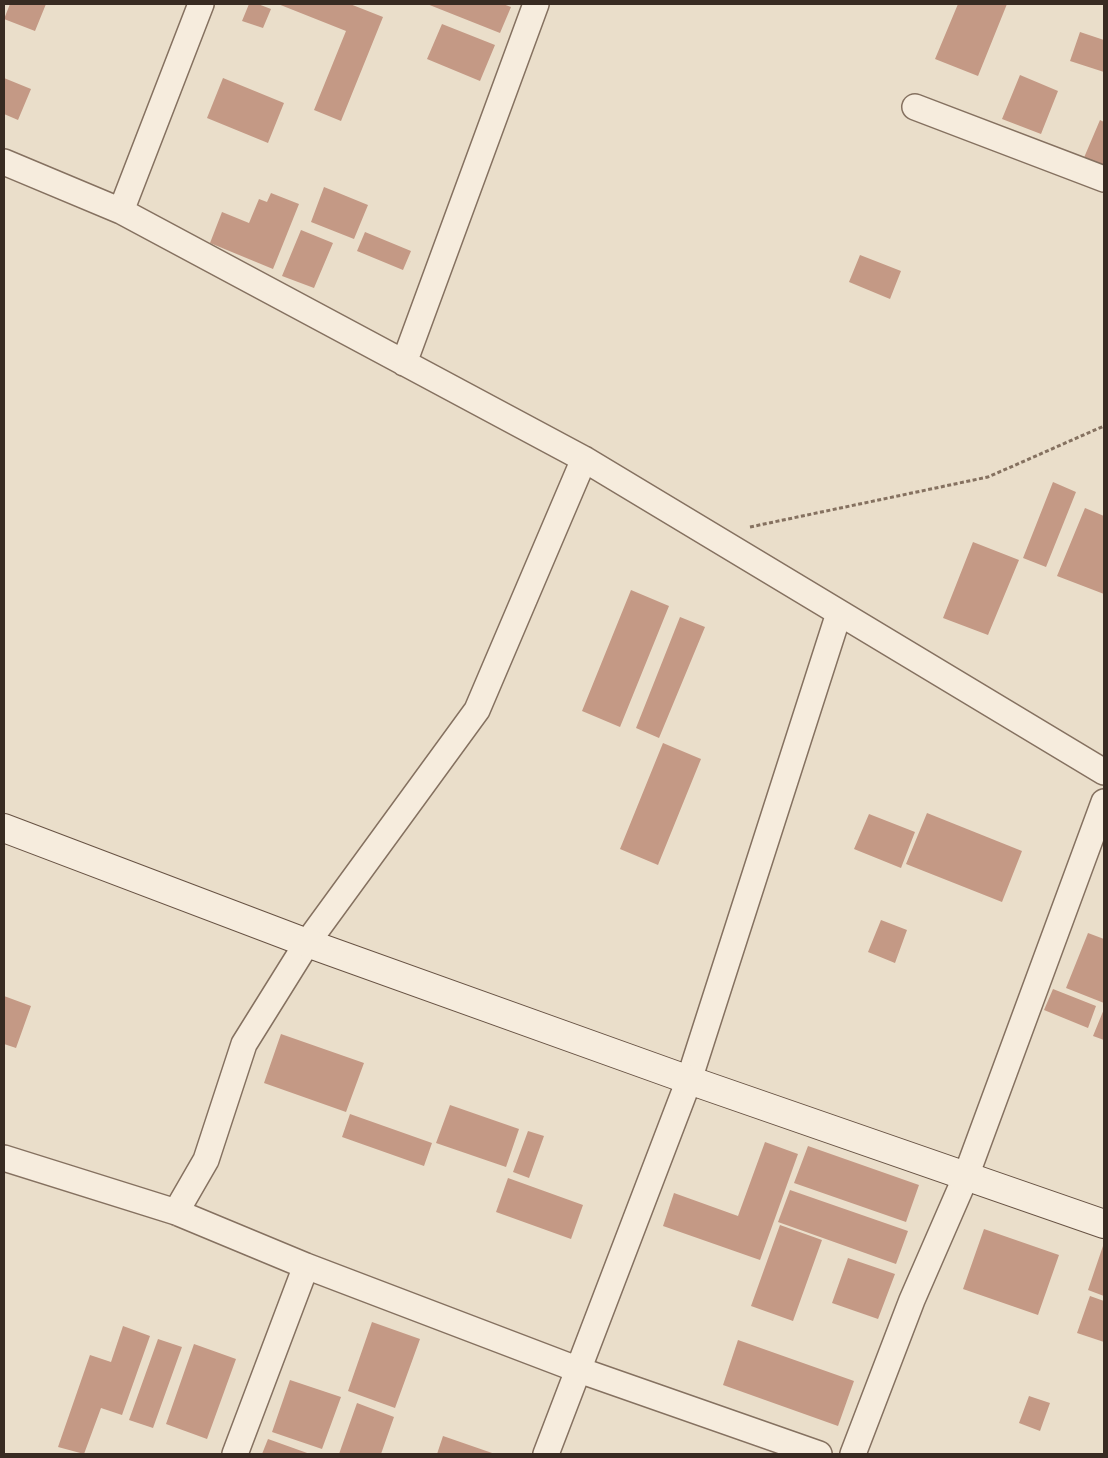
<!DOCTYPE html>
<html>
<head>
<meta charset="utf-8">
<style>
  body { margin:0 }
  #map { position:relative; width:1108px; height:1458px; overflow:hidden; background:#eadeca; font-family:"Source Serif 4",serif }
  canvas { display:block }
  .frame { position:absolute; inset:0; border:5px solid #382b22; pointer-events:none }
</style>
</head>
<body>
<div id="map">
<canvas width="1108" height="1458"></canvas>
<div class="frame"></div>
</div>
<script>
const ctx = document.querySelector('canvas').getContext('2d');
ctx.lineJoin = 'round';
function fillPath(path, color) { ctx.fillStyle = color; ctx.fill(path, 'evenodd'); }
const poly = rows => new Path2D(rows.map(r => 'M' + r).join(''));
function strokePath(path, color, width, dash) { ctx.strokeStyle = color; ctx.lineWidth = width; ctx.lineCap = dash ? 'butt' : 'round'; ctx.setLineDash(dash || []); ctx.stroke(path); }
fillPath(poly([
  [10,4,46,4,35,31,4,19],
  [249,4,258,4,271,9,263,28,242,21],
  [278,4,350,4,383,17,341,121,314,110,346,31],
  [427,4,503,4,511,7,500,33],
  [958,4,1007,4,978,76,935,59],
  [442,24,495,45,480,81,427,59],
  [1080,32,1104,40,1104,72,1070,61],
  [1020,75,1058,91,1041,134,1002,119],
  [4,78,31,89,18,120,4,114],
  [223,78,284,103,268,143,207,118],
  [1100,120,1104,122,1104,169,1083,160],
  [324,187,368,205,354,239,311,222],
  [271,193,299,204,273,269,210,243,222,212,249,223,259,199,267,202],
  [301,230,333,243,314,288,282,276],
  [365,232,411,251,403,270,357,251],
  [860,255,901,271,890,299,849,282],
  [1053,482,1076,492,1046,567,1023,558],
  [1085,508,1104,516,1104,594,1057,576],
  [973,542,1019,560,988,635,943,618],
  [631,590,669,606,620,727,582,711],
  [680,617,705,627,659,738,636,728],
  [663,743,701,759,658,865,620,849],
  [927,813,1022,851,1002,902,906,864],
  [869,814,915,832,901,868,854,849],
  [881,920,907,930,895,963,868,952],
  [1088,933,1104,939,1104,1003,1066,988],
  [1053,989,1096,1006,1088,1028,1044,1010],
  [4,996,31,1006,16,1048,4,1044],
  [1104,1009,1104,1040,1093,1036],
  [281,1034,364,1063,346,1112,264,1083],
  [450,1105,519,1129,506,1167,436,1143],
  [350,1114,432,1143,424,1166,342,1137],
  [528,1131,544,1136,529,1178,513,1172],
  [765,1142,798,1154,760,1260,663,1226,674,1193,738,1216],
  [808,1146,919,1185,906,1222,794,1183],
  [508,1178,583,1205,571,1239,496,1212],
  [790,1190,908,1231,896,1264,778,1222],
  [780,1225,822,1240,793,1321,751,1306],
  [984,1229,1059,1255,1038,1315,963,1289],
  [1104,1243,1104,1296,1088,1290],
  [848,1258,895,1274,878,1319,832,1303],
  [1090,1296,1104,1301,1104,1342,1077,1333],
  [372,1322,420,1339,395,1408,348,1391],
  [123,1326,150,1336,122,1415,101,1408,84,1454,58,1447,90,1355,111,1362],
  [158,1339,182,1347,153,1428,129,1420],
  [738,1340,854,1381,838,1426,723,1385],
  [194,1344,236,1359,207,1439,166,1424],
  [290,1380,341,1397,322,1449,272,1432],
  [1029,1396,1050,1403,1040,1431,1019,1423],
  [357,1403,394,1417,381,1454,339,1454],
  [443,1436,495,1454,437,1454],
  [268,1439,310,1454,262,1454]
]), '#c49985');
const street = poly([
  [915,107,1104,179],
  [4,162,121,211,584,459,1104,772],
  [121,211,201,4],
  [404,363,536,4],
  [4,1158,176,1212,306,1266,579,1370,819,1454],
  [176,1212,206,1160,244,1044,307,943,477,710,584,459],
  [235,1454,306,1266],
  [546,1454,689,1080,839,613],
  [853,1454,912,1300,966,1176,1104,802]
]);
const secondary = poly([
  [4,828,307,943,689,1080,1104,1224]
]);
strokePath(street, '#857160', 28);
strokePath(secondary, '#675243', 30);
strokePath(poly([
  [750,527,988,477,1104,426]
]), '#857160', 3, [4, 2.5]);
strokePath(street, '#f6ecdd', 25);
strokePath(secondary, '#f6ecdd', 28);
</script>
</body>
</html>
